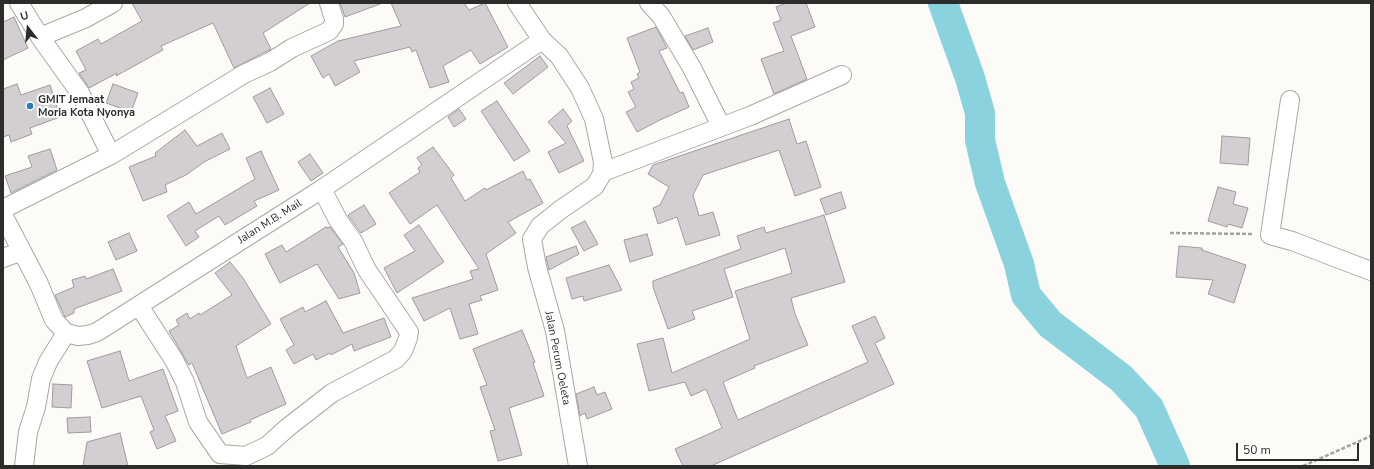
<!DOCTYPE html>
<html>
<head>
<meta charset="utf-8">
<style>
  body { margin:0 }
  #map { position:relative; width:1374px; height:469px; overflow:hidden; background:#fdfbf7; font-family:"Nunito Sans",sans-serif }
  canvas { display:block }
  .frame { position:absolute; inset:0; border:4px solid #2c2c2a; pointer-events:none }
  .north { position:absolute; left:8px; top:8px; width:40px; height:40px; -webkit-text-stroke:3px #fff; paint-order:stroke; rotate:344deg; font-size:11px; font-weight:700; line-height:16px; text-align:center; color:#2c2c2a }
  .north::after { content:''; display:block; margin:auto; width:14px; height:18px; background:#2c2c2a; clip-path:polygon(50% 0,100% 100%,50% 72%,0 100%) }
  .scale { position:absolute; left:1236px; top:443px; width:123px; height:18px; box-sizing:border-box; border:2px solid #2c2c2a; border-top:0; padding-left:5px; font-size:12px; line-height:14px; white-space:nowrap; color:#2c2c2a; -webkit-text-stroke:3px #fff; paint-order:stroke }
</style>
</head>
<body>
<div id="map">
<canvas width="1374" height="469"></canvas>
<div class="frame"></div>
<div class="north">U</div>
<div class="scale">50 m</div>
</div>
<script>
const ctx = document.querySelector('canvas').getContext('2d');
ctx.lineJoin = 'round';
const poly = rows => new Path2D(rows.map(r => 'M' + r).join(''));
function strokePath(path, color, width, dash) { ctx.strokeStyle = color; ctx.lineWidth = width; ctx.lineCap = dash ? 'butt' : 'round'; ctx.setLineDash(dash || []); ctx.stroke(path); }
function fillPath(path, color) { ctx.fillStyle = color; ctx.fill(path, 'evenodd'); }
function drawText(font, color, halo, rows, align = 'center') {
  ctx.font = font + ' "Nunito Sans",sans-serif'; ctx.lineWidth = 4; ctx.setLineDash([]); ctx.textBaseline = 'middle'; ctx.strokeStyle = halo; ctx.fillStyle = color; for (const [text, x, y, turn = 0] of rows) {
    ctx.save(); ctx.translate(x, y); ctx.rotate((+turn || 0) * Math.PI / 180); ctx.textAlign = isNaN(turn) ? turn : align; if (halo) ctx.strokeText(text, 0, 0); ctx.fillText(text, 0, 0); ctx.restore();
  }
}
strokePath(poly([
  [943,3,970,78,980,113,980,140,990,183,1019,264,1026,295,1050,324,1121,378,1149,408,1175,466]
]), '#89d2de', 30);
const building = poly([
  [132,3,310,3,263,33,271,49,234,68,213,23,161,46,163,50,116,76,117,73,89,88,79,73,86,70,76,51,98,39,101,44,142,21,132,3],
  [340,3,379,3,380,4,345,17,340,3],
  [391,3,464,3,469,10,485,3,508,47,480,64,471,50,443,66,449,82,430,88,416,50,412,52,410,47,354,61,360,72,335,86,329,74,323,78,311,56,338,41,401,26,391,3],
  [786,3,806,3,815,27,791,36,807,79,774,94,761,59,784,51,773,23,781,20,776,7,786,3],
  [14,17,28,48,3,60,3,22,14,17],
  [656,27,667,48,659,51,680,93,683,92,689,107,660,120,637,132,626,112,636,107,628,92,634,89,631,82,639,78,637,74,640,72,627,38,656,27],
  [708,28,713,42,693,50,685,36,708,28],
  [540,56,548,67,513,94,504,83,540,56],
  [17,84,21,95,50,85,60,117,30,128,32,134,11,142,9,135,3,137,3,89,17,84],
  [113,84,138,93,131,112,106,103,113,84],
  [270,88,284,114,267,123,253,97,270,88],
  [497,101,530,151,514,161,481,111,497,101],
  [459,109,466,119,454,127,448,117,459,109],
  [563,109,572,121,567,126,584,161,559,173,548,152,566,143,548,122,563,109],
  [789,119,797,144,806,141,821,187,795,196,779,150,703,175,693,195,699,216,713,212,720,235,686,245,677,217,658,224,653,208,660,205,669,187,648,174,653,165,789,119],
  [185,130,197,146,222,133,230,149,204,162,186,175,165,185,167,192,143,201,129,167,156,156,155,153,185,130],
  [1222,136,1250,138,1248,165,1220,163,1222,136],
  [433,147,454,175,451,178,465,201,485,188,486,190,523,171,527,180,530,179,543,203,508,222,516,233,486,254,498,290,480,296,482,300,469,304,478,334,460,339,450,308,424,321,412,298,464,282,473,279,470,271,479,269,437,205,410,224,389,193,420,172,418,168,422,165,417,158,433,147],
  [50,149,57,170,11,193,5,176,32,167,28,156,50,149],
  [261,151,279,190,254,201,257,206,225,225,219,216,195,231,199,237,186,246,167,216,189,202,196,214,255,179,246,158,261,151],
  [310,154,323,173,311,181,298,162,310,154],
  [1218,187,1236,192,1233,204,1248,208,1242,228,1228,224,1227,227,1208,221,1218,187],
  [841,192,846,208,826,215,820,199,841,192],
  [364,205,376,224,361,233,348,215,364,205],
  [824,215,845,282,791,298,795,314,808,345,754,366,755,368,723,382,738,420,868,362,852,326,875,316,885,338,875,343,894,384,711,466,683,466,675,449,722,428,706,389,691,396,685,382,649,391,637,344,663,338,672,373,750,339,735,291,792,273,785,248,724,269,733,297,692,311,695,319,668,329,653,287,653,281,741,249,737,236,764,227,766,233,824,215],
  [585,221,598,244,584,251,571,228,585,221],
  [419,225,444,262,397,293,384,268,415,251,404,235,419,225],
  [326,227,327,228,330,227,343,244,338,247,354,273,360,293,339,299,317,264,280,283,265,254,282,245,286,252,326,227],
  [129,233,137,251,116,260,108,242,129,233],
  [647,234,653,255,630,262,624,240,647,234],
  [576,246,579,254,549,270,546,257,576,246],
  [1179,246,1202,248,1202,250,1246,265,1234,303,1208,294,1213,280,1176,277,1179,246],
  [230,262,243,278,271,324,236,346,247,378,271,367,286,404,250,420,251,422,222,434,192,363,189,365,169,331,179,325,176,320,187,313,190,319,199,313,200,315,232,295,215,273,230,262],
  [609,265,622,290,584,301,583,296,572,299,566,278,609,265],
  [113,269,122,291,74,309,74,313,65,317,55,295,74,287,72,280,85,276,86,279,113,269],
  [326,301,343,333,384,318,391,337,354,351,352,344,331,355,330,353,316,360,313,354,294,364,286,350,294,345,280,319,303,307,305,312,326,301],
  [522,330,535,362,533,363,544,396,509,408,522,455,498,461,490,431,495,430,480,387,487,385,473,349,522,330],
  [120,351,129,381,163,369,178,411,165,416,176,441,157,449,150,432,154,430,141,396,102,408,87,361,120,351],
  [53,384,72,385,71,408,52,407,53,384],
  [594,387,597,395,605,392,612,409,587,419,585,413,580,416,576,394,594,387],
  [90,417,91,432,68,433,67,418,90,417],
  [120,433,128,466,83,466,87,442,120,433]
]);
fillPath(building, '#d2ced1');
strokePath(building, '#9e9b9d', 1);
const minor = poly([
  [517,3,542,40,559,56,580,88,594,119,603,162,602,174,595,186,560,210,540,226,532,239,537,267,555,331,578,466],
  [649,3,661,16,692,68,721,126],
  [40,37,86,18,113,3],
  [1290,100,1270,235,1292,241,1371,271],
  [111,155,244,74,270,62,292,48,329,31,334,24,334,19,329,3],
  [603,172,750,116,842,75],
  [3,209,111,155,80,93,40,37,19,3],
  [3,215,39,284,54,320,66,333,78,336,88,335,97,332,322,189,542,40],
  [3,258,22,251],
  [139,306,174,360,185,382,198,422,220,454,246,456,267,446,287,428,332,393,396,359,403,351,408,338,409,332,367,270,353,241,338,220,322,189],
  [24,466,28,432,36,407,41,379,48,362,66,333]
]);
strokePath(minor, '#a9a8a4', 20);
strokePath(poly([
  [1170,233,1253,234],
  [1303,466,1371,436]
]), '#a2a19e', 2.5, [4, 2]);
strokePath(minor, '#fff', 18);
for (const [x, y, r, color] of [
  [30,106,4,"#2481ae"]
]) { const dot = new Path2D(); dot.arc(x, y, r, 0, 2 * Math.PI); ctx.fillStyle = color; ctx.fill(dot); strokePath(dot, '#fff', 1.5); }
drawText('bold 11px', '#2c2c2a', '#fff', [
  ["GMIT Jemaat",38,100],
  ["Moria Kota Nyonya",38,113]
], 'left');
drawText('11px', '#2c2c2a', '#fff', [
  ["Jalan M.B. Mail",270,222,-32],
  ["Jalan Perum Oeleta",557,358,79]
]);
</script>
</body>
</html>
